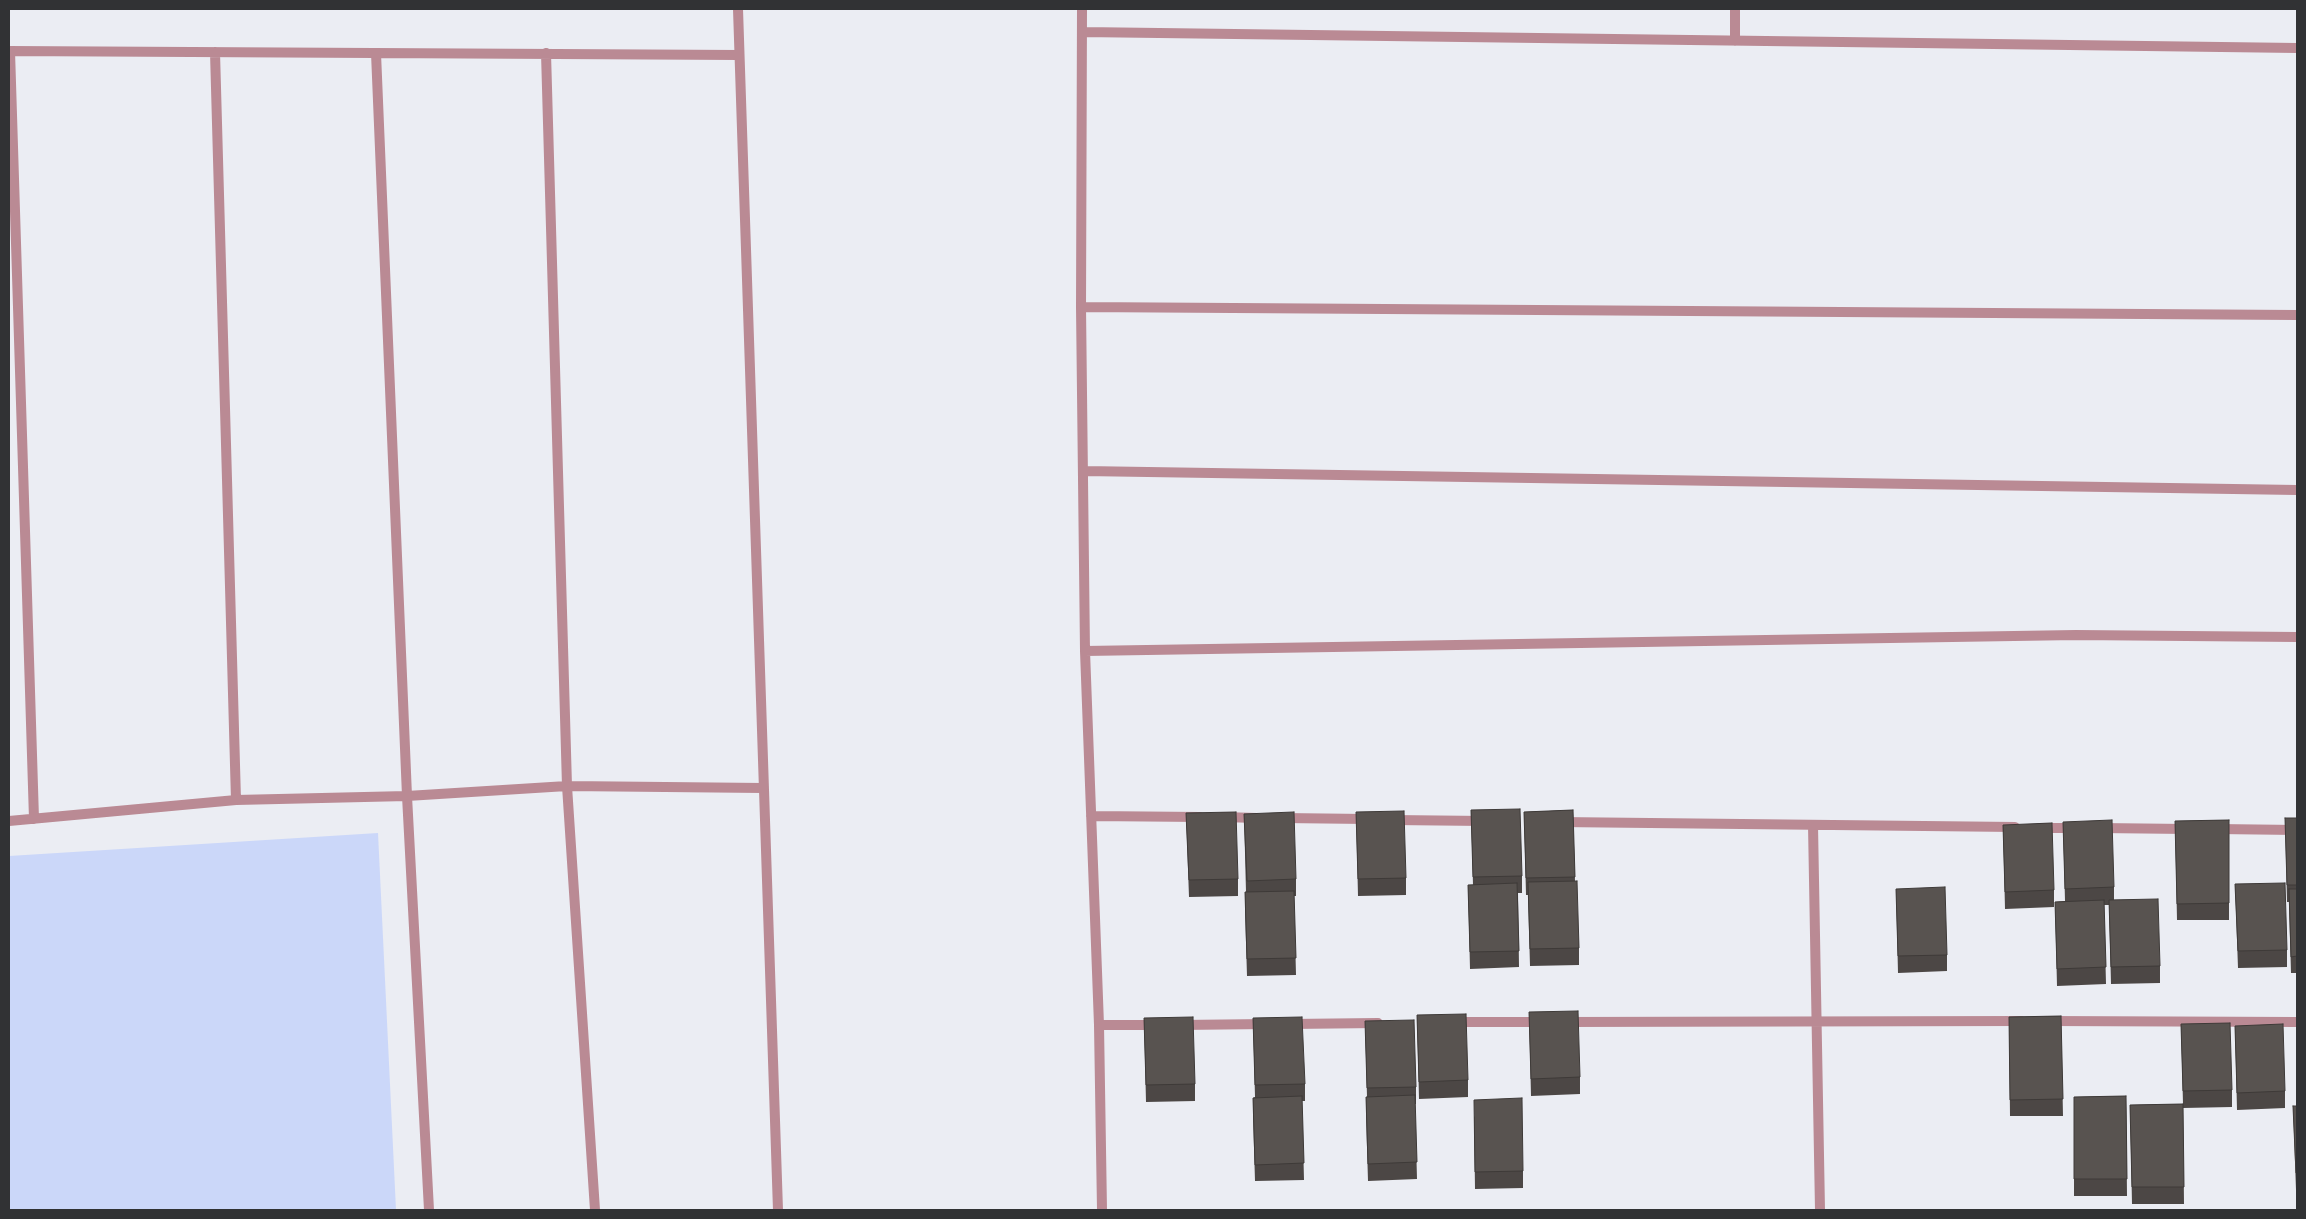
<!DOCTYPE html>
<html>
<head>
<meta charset="utf-8">
<style>
  body { margin:0 }
  #map { position:relative; width:2306px; height:1219px; overflow:hidden; background:#ebedf3; font-family:"Source Sans 3",sans-serif }
  canvas { display:block }
  .frame { position:absolute; inset:0; border:10px solid #313234; pointer-events:none }
</style>
</head>
<body>
<div id="map">
<canvas width="2306" height="1219"></canvas>
<div class="frame"></div>
</div>
<script>
const ctx = document.querySelector('canvas').getContext('2d');
ctx.lineJoin = 'round';
function fillPath(path, color) { ctx.fillStyle = color; ctx.fill(path, 'evenodd'); }
const poly = rows => new Path2D(rows.map(r => 'M' + r).join(''));
function strokePath(path, color, width, dash) { ctx.strokeStyle = color; ctx.lineWidth = width; ctx.lineCap = dash ? 'butt' : 'round'; ctx.setLineDash(dash || []); ctx.stroke(path); }
fillPath(poly([
  [378,833,396,1210,9,1210,9,856]
]), '#cbd7f9');
strokePath(poly([
  [738,9,778,1210],
  [1082,9,1081,307,1085,651,1099,1025,1102,1210],
  [1735,9,1735,41],
  [1083,32,2297,48],
  [9,51,739,55],
  [10,51,34,819],
  [215,52,236,800],
  [376,53,407,796,429,1210],
  [546,53,567,786,595,1210],
  [1081,307,2297,315],
  [1084,471,2297,490],
  [1085,651,2076,635,2297,637],
  [1091,816,1200,817],
  [1222,817,1257,818],
  [1282,818,1367,819],
  [1392,820,1485,821],
  [9,821,236,800,407,796,567,786,763,788],
  [1559,822,2015,827],
  [1813,825,1820,1210],
  [2039,828,2075,828],
  [2099,828,2187,829],
  [2217,829,2297,830],
  [2048,1021,2297,1022],
  [1453,1022,1541,1022],
  [1565,1022,2021,1021],
  [1290,1024,1378,1023],
  [1099,1025,1158,1025],
  [1180,1025,1266,1024]
]), '#ba8a94', 10);
fillPath(poly([
  [1471,810,1522,876,1522,893,1518,893,1519,967,1470,969,1468,885,1473,885],
  [1573,810,1575,881,1579,948,1579,965,1530,966,1528,895,1526,895,1524,812],
  [1356,812,1406,878,1406,895,1358,896],
  [1186,813,1238,879,1238,896,1189,897],
  [1244,814,1296,879,1296,896,1294,896,1296,975,1247,976,1245,909,1245,892,1246,892],
  [2285,818,2297,818,2297,973,2291,973,2289,902,2287,902],
  [2229,820,2229,920,2177,920,2175,821],
  [2063,822,2114,887,2114,900,2160,966,2160,983,2111,984,2109,905,2104,905,2106,984,2057,986,2055,902,2065,901],
  [2003,825,2054,890,2054,907,2005,909],
  [2235,884,2287,950,2287,967,2238,968],
  [1896,889,1947,955,1947,971,1898,973],
  [1529,1012,1580,1077,1580,1094,1531,1096],
  [1417,1015,1468,1080,1468,1097,1419,1099],
  [2061,1016,2063,1116,2010,1116,2009,1017],
  [1144,1018,1195,1084,1195,1101,1146,1102],
  [1253,1018,1305,1084,1305,1101,1302,1101,1304,1180,1255,1181,1253,1114,1253,1098,1255,1097],
  [1365,1021,1416,1087,1416,1104,1415,1104,1417,1179,1368,1181,1366,1114,1366,1097,1367,1097],
  [2181,1024,2232,1090,2232,1107,2183,1108,2184,1204,2132,1204,2130,1105,2183,1104],
  [2235,1026,2285,1091,2285,1108,2237,1110],
  [2126,1096,2127,1196,2074,1196,2074,1097],
  [2293,1106,2297,1106,2297,1190,2296,1190],
  [1474,1116,1523,1171,1523,1188,1475,1189]
]), '#4c4745');
const building = poly([
  [1520,809,1522,876,1473,877,1471,810,1520,809],
  [1573,810,1575,877,1526,878,1524,812,1573,810],
  [1404,811,1406,878,1358,879,1356,812,1404,811],
  [1236,812,1238,879,1189,880,1186,813,1236,812],
  [1294,812,1296,879,1247,881,1244,814,1294,812],
  [2285,818,2297,818,2297,885,2287,885,2285,818],
  [2112,820,2114,887,2065,889,2063,822,2112,820],
  [2229,820,2229,903,2177,904,2175,821,2229,820],
  [2052,823,2054,890,2005,892,2003,825,2052,823],
  [1577,881,1579,948,1530,949,1528,882,1577,881],
  [1517,883,1519,951,1470,952,1468,885,1517,883],
  [2285,883,2287,950,2238,951,2235,884,2285,883],
  [1945,887,1947,955,1898,956,1896,889,1945,887],
  [2289,889,2297,889,2297,956,2291,957,2289,889],
  [1294,891,1296,958,1247,959,1245,892,1294,891],
  [2158,899,2160,966,2111,967,2109,900,2158,899],
  [2104,900,2106,967,2057,969,2055,902,2104,900],
  [1578,1011,1580,1077,1531,1079,1529,1012,1578,1011],
  [1466,1014,1468,1080,1419,1082,1417,1015,1466,1014],
  [2061,1016,2063,1099,2010,1100,2009,1017,2061,1016],
  [1193,1017,1195,1084,1146,1085,1144,1018,1193,1017],
  [1302,1017,1305,1084,1255,1085,1253,1018,1302,1017],
  [1414,1020,1416,1087,1367,1088,1365,1021,1414,1020],
  [2230,1023,2232,1090,2183,1091,2181,1024,2230,1023],
  [2283,1024,2285,1091,2237,1093,2235,1026,2283,1024],
  [1415,1095,1417,1162,1368,1164,1366,1097,1415,1095],
  [1302,1096,1304,1163,1255,1165,1253,1098,1302,1096],
  [2126,1096,2127,1179,2074,1179,2074,1097,2126,1096],
  [1522,1098,1523,1171,1475,1172,1474,1100,1522,1098],
  [2183,1104,2184,1187,2132,1187,2130,1105,2183,1104],
  [2293,1106,2297,1106,2297,1173,2296,1173,2293,1106]
]);
fillPath(building, '#585350');
strokePath(building, '#3e3a38', 1);
</script>
</body>
</html>
